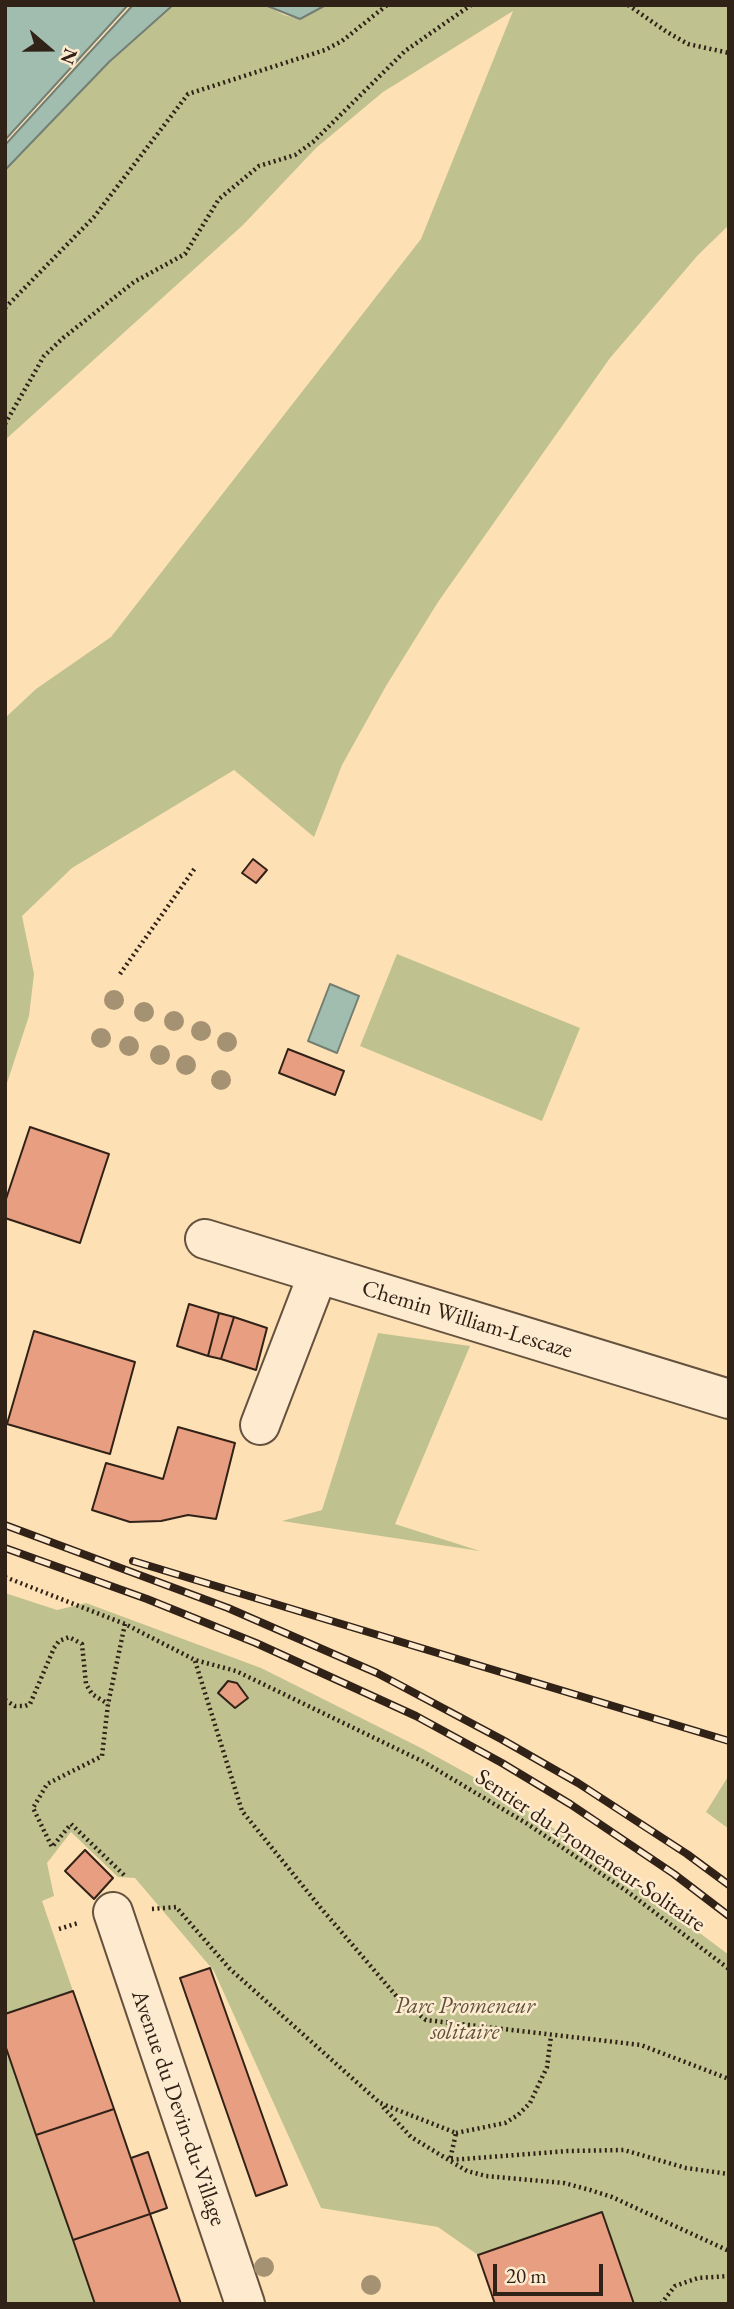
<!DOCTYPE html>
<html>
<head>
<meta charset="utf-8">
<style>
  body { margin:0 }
  #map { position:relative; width:734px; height:2309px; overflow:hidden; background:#fee0b5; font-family:"EB Garamond",serif }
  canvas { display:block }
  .frame { position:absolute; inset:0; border:7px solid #312218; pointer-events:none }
  .north { position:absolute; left:14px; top:14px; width:70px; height:70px; -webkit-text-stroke:5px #feebcf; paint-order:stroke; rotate:110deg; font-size:19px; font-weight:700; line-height:28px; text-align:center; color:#312218 }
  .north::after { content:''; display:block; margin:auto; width:24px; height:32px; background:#312218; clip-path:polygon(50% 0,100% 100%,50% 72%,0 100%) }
  .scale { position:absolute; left:493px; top:2264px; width:110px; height:32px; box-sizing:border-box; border:4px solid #312218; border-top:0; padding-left:9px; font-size:21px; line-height:24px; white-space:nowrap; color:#312218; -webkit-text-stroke:5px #feebcf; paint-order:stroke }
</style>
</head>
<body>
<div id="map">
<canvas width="734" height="2309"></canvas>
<div class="frame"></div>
<div class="north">N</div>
<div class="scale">20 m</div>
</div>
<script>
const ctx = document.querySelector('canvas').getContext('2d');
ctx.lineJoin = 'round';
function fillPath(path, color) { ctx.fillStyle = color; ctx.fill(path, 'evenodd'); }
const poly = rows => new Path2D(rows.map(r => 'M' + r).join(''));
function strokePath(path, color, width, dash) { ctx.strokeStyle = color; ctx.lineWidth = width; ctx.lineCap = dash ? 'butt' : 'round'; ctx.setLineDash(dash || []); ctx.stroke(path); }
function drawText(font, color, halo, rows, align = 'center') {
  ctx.font = font + ' "EB Garamond",serif'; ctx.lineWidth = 5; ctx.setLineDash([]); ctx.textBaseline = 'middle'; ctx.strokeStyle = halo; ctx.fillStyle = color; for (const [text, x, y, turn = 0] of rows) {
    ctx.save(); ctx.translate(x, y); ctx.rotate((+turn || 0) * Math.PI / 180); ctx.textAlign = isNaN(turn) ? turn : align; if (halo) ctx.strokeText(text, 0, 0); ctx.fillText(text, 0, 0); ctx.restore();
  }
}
fillPath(poly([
  [173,5,265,5,284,15,300,19,326,5,729,5,729,225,698,255,610,358,438,602,386,686,342,765,314,837,234,770,72,868,22,916,34,974,29,1016,5,1089,5,718,36,689,111,637,421,239,513,11,383,92,316,148,243,225,5,440,5,170,109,62],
  [397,954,580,1028,542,1121,360,1046],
  [378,1333,470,1346,395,1524,480,1551,282,1521,322,1510],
  [5,1593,57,1610,86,1603,261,1668,421,1748,488,1785,613,1868,729,1955,729,2304,634,2304,602,2212,478,2255,438,2227,321,2208,214,1971,135,1878,118,1877,71,1832,47,1863,54,1896,42,1901,73,1991,5,2014],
  [729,1775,729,1829,706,1812],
  [5,2045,36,2135,95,2304,5,2304]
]), '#bfc28e');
const water = poly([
  [5,5,128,5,5,140,5,5],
  [133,5,173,5,109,62,5,170,5,145,133,5],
  [265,5,326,5,300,19,265,5],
  [330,984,359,996,337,1053,308,1041,330,984]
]);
fillPath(water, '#a0bdaf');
strokePath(water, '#747f73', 2);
const building = poly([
  [253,859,267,870,256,883,242,873,253,859],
  [288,1049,344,1071,335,1095,279,1073,288,1049],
  [30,1127,109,1154,80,1243,5,1218,5,1202,30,1127],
  [189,1304,219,1313,208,1356,177,1346,189,1304],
  [219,1313,234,1317,221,1359,208,1356,219,1313],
  [234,1317,267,1328,256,1370,221,1359,234,1317],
  [34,1331,135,1362,110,1454,7,1424,34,1331],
  [178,1427,235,1443,216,1519,188,1515,161,1521,130,1522,92,1510,106,1463,163,1479,178,1427],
  [228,1681,237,1683,248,1698,235,1708,218,1693,228,1681],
  [85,1850,113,1878,94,1899,65,1871,85,1850],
  [210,1968,287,2185,256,2196,180,1978,210,1968],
  [73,1991,114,2109,36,2135,5,2045,5,2014,73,1991],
  [114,2109,150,2214,73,2240,36,2135,114,2109],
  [148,2152,167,2208,150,2214,131,2158,148,2152],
  [602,2212,634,2304,495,2304,478,2255,602,2212],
  [150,2214,181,2304,95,2304,73,2240,150,2214]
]);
fillPath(building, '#e89e80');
strokePath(building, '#312218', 2);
const minor = poly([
  [205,1239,729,1399],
  [260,1425,318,1274],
  [113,1912,245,2304]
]);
strokePath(minor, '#64523f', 42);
strokePath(poly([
  [628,5,667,32,688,44,729,53],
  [5,308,94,217,188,94,325,50,342,41,387,5],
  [5,424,44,356,63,338,134,282,185,254,219,199,259,166,295,155,313,142,405,51,471,5],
  [120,974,195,868],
  [5,1577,125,1624,195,1660,236,1671,424,1762,526,1823,628,1892,729,1969],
  [195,1661,242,1811,320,1907,398,1998,426,2020,641,2045,729,2079],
  [5,1700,15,1706,25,1706,30,1704,54,1648,59,1641,69,1637,82,1644,86,1684,92,1694,108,1704],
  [124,1875,71,1824,52,1847,33,1808,47,1784,102,1756,108,1704,125,1624],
  [152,1909,176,1907,230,1969,380,2103,456,2133,450,2160,568,2151,624,2150,686,2168,729,2174],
  [59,1929,78,1923],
  [383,2107,411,2137,467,2171,486,2176,564,2183,590,2190,612,2197,729,2251],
  [456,2133,505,2123,518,2115,530,2103,547,2067,551,2036],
  [661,2304,675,2286,698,2278,729,2276]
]), '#312218', 4.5, [2, 3.5]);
strokePath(minor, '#feebcf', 38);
const rail = poly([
  [5,1525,228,1608,377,1673,501,1739,578,1783,687,1854,729,1885],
  [5,1548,147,1599,256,1643,416,1716,502,1763,570,1804,674,1874,729,1916],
  [133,1561,729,1741]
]);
strokePath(rail, '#312218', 8);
strokePath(rail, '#feebcf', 5, [16]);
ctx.fillStyle = '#a59272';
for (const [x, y] of [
  [114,1000],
  [144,1012],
  [174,1021],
  [201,1031],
  [101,1038],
  [227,1042],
  [129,1046],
  [160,1055],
  [186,1065],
  [221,1080],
  [264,2267],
  [371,2285]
]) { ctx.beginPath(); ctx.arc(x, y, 10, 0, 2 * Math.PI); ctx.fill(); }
drawText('23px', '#312218', '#feebcf', [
  ["Chemin William-Lescaze",467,1320,17],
  ["Sentier du Promeneur-Solitaire",590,1851,34],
  ["Avenue du Devin-du-Village",178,2108,71]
]);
drawText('italic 23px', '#5c523b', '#feebcf', [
  ["Parc Promeneur",465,2007],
  ["solitaire",465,2033]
]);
</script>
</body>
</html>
